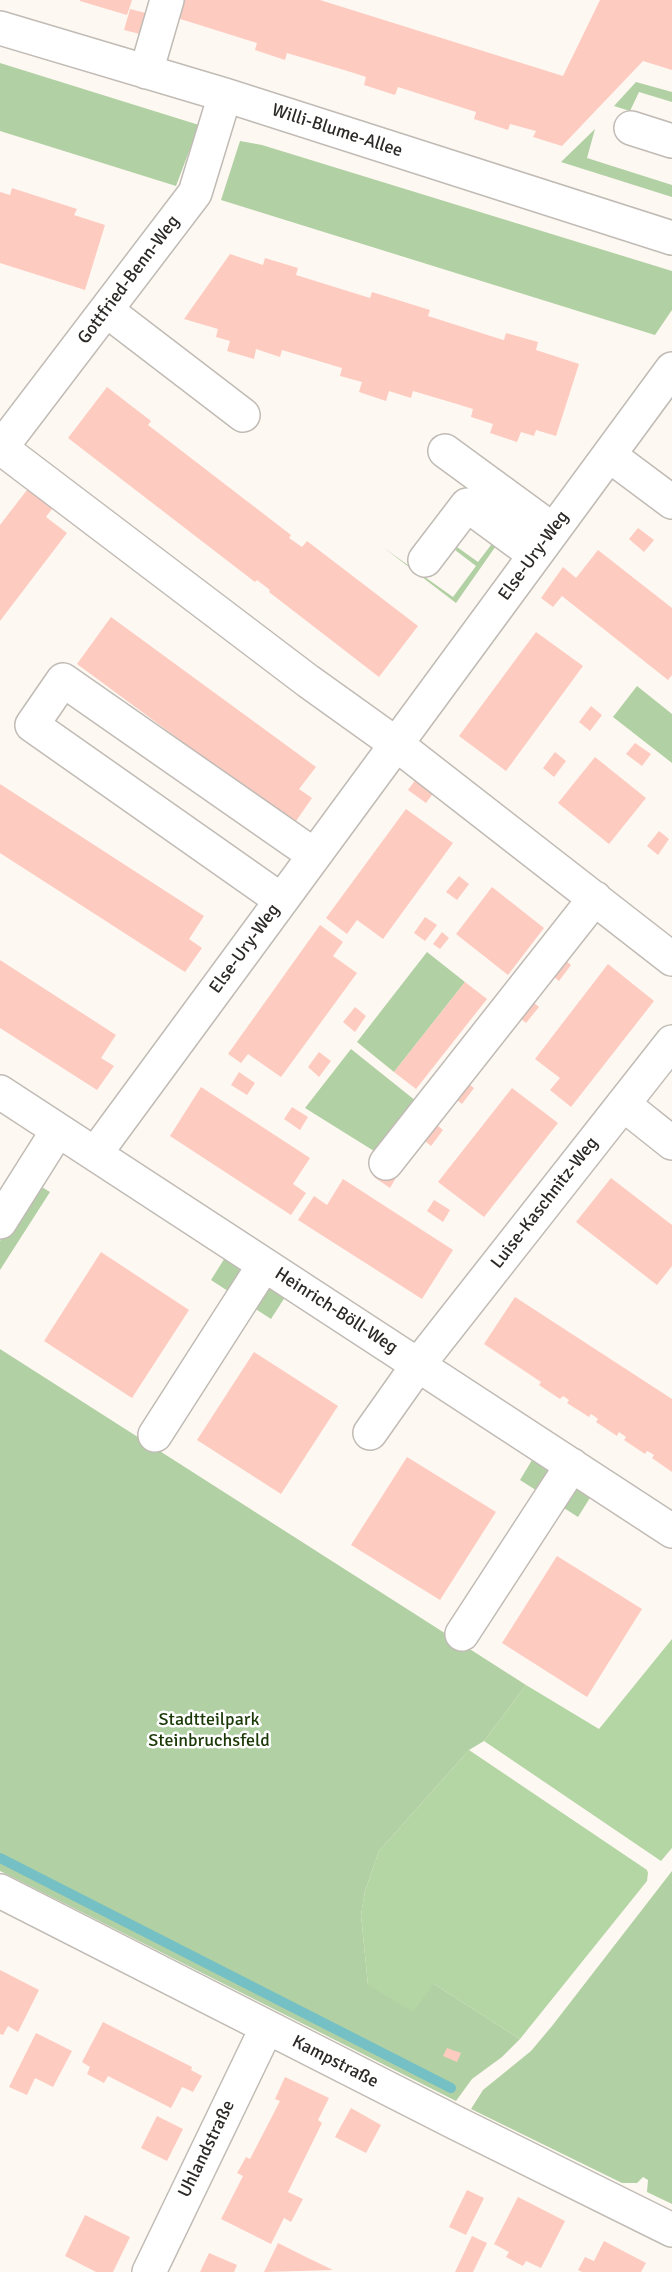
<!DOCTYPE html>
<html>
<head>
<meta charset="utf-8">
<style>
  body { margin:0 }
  canvas { display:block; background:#fef8f2 }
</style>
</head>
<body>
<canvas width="672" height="2272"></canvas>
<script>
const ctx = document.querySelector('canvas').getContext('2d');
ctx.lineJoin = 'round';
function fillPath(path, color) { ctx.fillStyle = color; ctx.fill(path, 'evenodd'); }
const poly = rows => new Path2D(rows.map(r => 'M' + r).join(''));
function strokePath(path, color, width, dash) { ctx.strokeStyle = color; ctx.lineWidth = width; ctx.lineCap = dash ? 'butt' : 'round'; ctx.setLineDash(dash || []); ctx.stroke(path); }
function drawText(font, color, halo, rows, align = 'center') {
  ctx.font = font + ' Signika,sans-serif'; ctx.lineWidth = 5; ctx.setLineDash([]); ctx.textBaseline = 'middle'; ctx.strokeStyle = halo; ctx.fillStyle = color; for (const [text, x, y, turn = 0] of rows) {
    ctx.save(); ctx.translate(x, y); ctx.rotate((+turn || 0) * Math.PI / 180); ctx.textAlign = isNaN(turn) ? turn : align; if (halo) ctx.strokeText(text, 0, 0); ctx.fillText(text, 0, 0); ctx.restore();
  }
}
fillPath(poly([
  [0,63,199,125,176,186,0,131],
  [636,82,672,92,672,102,639,92,630,111,614,106],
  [595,129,587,158,672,185,672,197,561,162],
  [240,141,262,145,672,271,672,310,655,335,221,200],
  [494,541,498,543,456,603,384,548,453,597,476,566,455,550,457,547,478,562],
  [637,686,672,714,672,763,613,717],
  [427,952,465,982,394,1072,357,1042],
  [351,1049,421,1105,382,1156,305,1108],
  [37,1184,50,1192,0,1270,0,1241],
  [226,1256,287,1294,271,1319,211,1280],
  [0,1349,526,1685,484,1741,469,1750,379,1851,365,1891,361,1915,368,1985,434,1984,520,2039,502,2057,472,2079,456,2101,0,1871],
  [535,1455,593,1493,578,1517,520,1480],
  [672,1871,672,2204,647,2192,648,2180,643,2177,637,2183,622,2183,471,2109,483,2090,531,2051,552,2026]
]), '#b1d0a3');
fillPath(poly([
  [672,1639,672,1848,661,1861,484,1741,526,1685,599,1729],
  [469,1750,647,1870,648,1873,647,1881,520,2039,434,1984,413,2012,368,1985,361,1915,365,1891,379,1851]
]), '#b4d5a4');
strokePath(poly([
  [0,1858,451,2088]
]), '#74c0c4', 10);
fillPath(poly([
  [132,0,127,15,80,1,80,0],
  [179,0,320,0,563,76,600,0,672,0,672,70,643,61,562,146,533,137,536,131,510,124,508,130,474,119,476,112,398,87,395,95,364,85,366,77,354,73,287,53,285,60,255,50,257,43,174,17],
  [130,9,146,13,140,34,124,30],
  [12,188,77,209,74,215,105,225,85,290,0,263,0,192,10,195],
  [230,254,263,265,265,258,298,268,296,275,370,298,372,292,430,310,428,316,500,339,504,340,506,333,538,342,536,350,579,364,556,436,536,430,534,436,521,432,517,442,490,433,493,424,471,417,473,409,457,404,413,391,411,398,389,391,386,401,359,392,362,382,340,376,342,368,282,350,280,357,256,349,254,359,227,351,230,341,216,337,218,329,184,319],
  [107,387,151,421,148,425,291,535,289,538,302,547,307,541,418,626,379,677,269,592,270,590,257,580,255,582,68,438],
  [30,486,55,505,46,517,67,533,0,621,0,525],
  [638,528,654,540,644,552,629,539],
  [598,550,672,608,672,675,668,680,562,596,553,607,541,598,563,567,576,578],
  [111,617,316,767,299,789,312,798,294,824,77,664],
  [536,632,583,666,506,771,459,736],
  [591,706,602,715,590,731,579,722],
  [635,743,651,754,642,766,626,754],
  [555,752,566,761,554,777,543,768],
  [595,757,646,798,609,844,558,803],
  [416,779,434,792,426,803,408,790],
  [0,784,204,916,189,939,202,948,185,972,0,853],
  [406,809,453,843,383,939,357,920,347,934,326,918],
  [659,831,669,839,658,855,647,846],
  [459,876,469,884,457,900,446,892],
  [492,887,544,928,508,975,456,934],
  [425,917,437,925,425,941,414,933],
  [320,925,343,942,333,956,357,973,281,1077,248,1054,241,1063,228,1054],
  [442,932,449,938,440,949,433,944],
  [560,956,571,965,559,981,548,972],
  [0,960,116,1035,101,1058,114,1066,97,1090,0,1028],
  [608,964,654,1001,571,1107,550,1090,560,1078,535,1059],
  [465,982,487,999,416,1089,394,1072],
  [528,998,539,1007,526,1023,515,1014],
  [355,1007,366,1016,355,1032,343,1022],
  [319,1052,331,1061,319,1077,308,1067],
  [239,1072,255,1083,247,1095,231,1085],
  [463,1080,474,1088,462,1104,451,1095],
  [201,1087,310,1158,293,1184,306,1193,291,1215,170,1136],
  [512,1088,558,1123,484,1217,438,1182],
  [292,1107,308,1117,300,1130,284,1119],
  [431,1120,443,1130,431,1146,419,1136],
  [381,1165,397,1176,390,1188,374,1177],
  [611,1178,672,1225,672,1266,657,1285,576,1222],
  [343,1179,453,1250,422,1299,298,1220,314,1196,327,1205],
  [434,1200,450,1210,443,1222,427,1211],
  [101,1252,189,1310,132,1398,44,1341],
  [515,1297,672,1399,672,1472,652,1458,654,1455,651,1453,647,1451,645,1454,624,1440,626,1437,619,1432,617,1436,596,1422,598,1419,594,1416,591,1414,589,1417,567,1403,569,1400,563,1396,560,1399,539,1385,541,1382,484,1344],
  [254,1352,338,1406,281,1494,197,1440],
  [407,1457,496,1512,440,1600,351,1545],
  [557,1556,642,1609,587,1697,502,1643],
  [0,1970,39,1990,18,2032,8,2026,3,2035,0,2034],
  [103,2022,192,2067,191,2070,202,2076,193,2092,182,2087,171,2108,108,2076,104,2083,87,2074,90,2067,82,2062],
  [36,2033,72,2051,53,2087,35,2078,27,2095,9,2087],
  [447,2048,461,2053,457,2062,443,2056],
  [285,2077,329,2098,318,2120,322,2123,288,2192,303,2199,291,2222,284,2218,271,2244,221,2219,243,2176,237,2173,240,2168,246,2157,250,2159,280,2101,275,2099],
  [351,2108,381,2125,366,2153,335,2137],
  [157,2116,183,2129,167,2161,141,2148],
  [467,2190,484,2198,466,2235,449,2227],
  [518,2197,565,2221,541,2268,526,2261,523,2266,506,2257,509,2252,494,2244],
  [85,2215,130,2237,113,2272,96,2272,65,2256],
  [472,2236,487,2243,473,2272,455,2272],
  [604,2241,646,2263,641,2272,582,2272,578,2270,585,2257,594,2261],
  [278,2243,306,2257,333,2270,264,2272],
  [209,2253,237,2265,234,2272,200,2272]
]), '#fecbc0');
const minor = poly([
  [0,28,225,95,672,238],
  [146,72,167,0],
  [631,128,672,141],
  [106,310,243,415],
  [1,448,308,681,396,744,672,959],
  [0,449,195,193,225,95],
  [445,451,553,530],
  [609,455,672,502],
  [425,560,467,505,535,555],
  [281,900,32,725,63,680,314,855],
  [0,1092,672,1531],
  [623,1104,672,1143],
  [95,1154,672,369],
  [386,1163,595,898],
  [0,1222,58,1130],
  [370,1433,418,1365,672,1042],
  [155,1435,264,1265],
  [462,1634,572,1465],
  [0,1891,456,2123,672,2230],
  [149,2272,267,2027]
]);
strokePath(minor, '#c1bbb5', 36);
strokePath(minor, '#fff', 33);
drawText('18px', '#2c2927', '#fff', [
  ["Willi-Blume-Allee",337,131,18],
  ["Gottfried-Benn-Weg",129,280,-53],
  ["Else-Ury-Weg",534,556,-54],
  ["Else-Ury-Weg",245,949,-54],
  ["Luise-Kaschnitz-Weg",545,1203,-52],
  ["Heinrich-Böll-Weg",336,1311,33],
  ["Kampstraße",335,2062,27],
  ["Uhlandstraße",207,2149,-64]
]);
drawText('18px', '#1b3906', '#fff', [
  ["Stadtteilpark",209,1720],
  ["Steinbruchsfeld",209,1741]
]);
</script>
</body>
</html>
